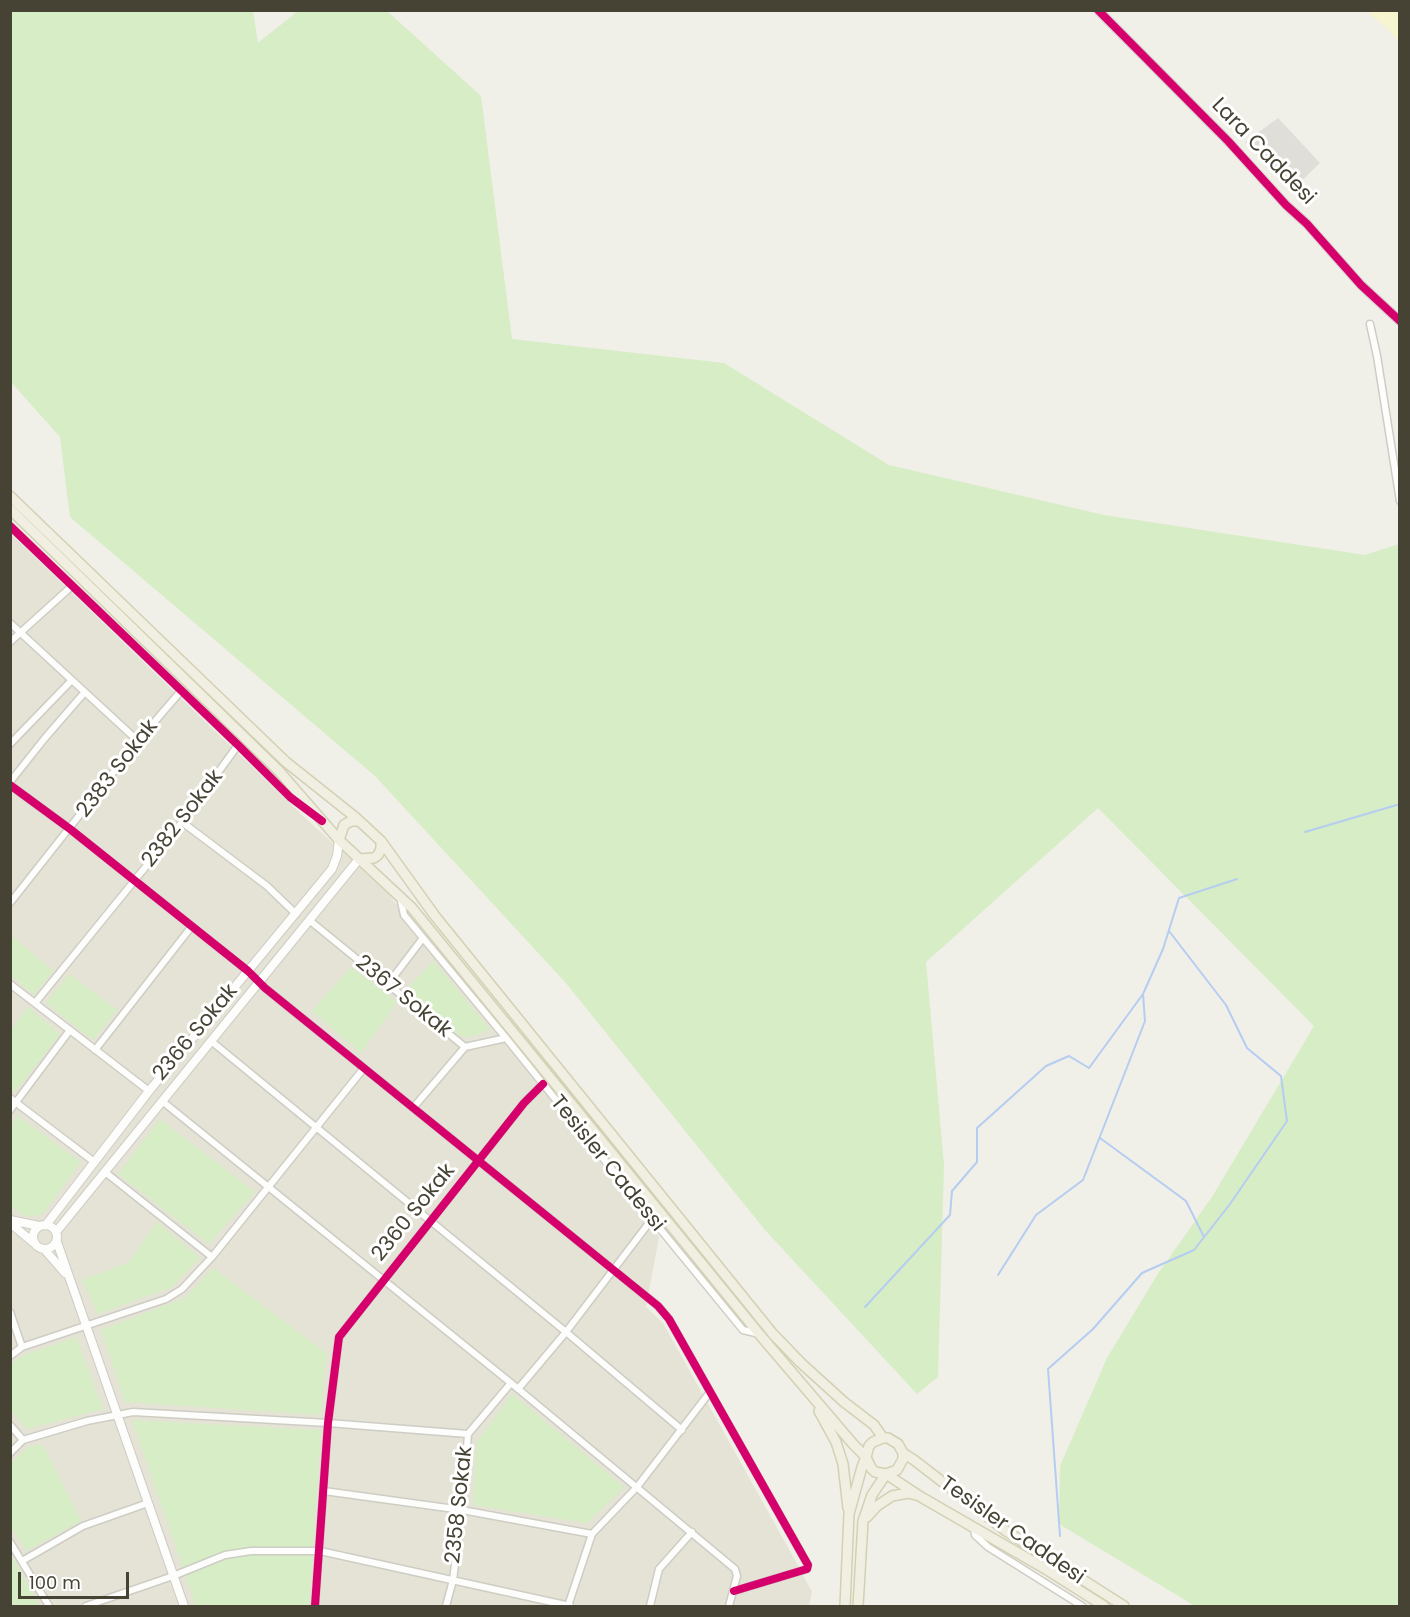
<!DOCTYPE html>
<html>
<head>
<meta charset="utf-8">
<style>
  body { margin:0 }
  #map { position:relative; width:1410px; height:1617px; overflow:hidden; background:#f0efe8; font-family:Poppins,sans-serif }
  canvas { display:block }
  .frame { position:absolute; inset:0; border:12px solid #464234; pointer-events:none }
  .scale { position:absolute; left:18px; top:1572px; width:111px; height:27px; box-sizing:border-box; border:3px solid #464234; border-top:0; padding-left:8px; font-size:18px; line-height:21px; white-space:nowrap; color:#464234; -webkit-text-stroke:4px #fff; paint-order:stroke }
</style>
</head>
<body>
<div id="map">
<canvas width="1410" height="1617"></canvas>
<div class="frame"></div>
<div class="scale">100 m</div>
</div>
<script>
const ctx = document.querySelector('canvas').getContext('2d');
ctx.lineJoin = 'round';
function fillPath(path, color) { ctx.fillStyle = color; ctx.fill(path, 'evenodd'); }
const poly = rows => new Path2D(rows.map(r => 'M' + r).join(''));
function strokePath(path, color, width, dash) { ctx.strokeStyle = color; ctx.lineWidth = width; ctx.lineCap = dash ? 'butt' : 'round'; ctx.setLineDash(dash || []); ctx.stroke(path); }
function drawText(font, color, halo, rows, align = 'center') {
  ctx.font = font + ' Poppins,sans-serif'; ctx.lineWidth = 6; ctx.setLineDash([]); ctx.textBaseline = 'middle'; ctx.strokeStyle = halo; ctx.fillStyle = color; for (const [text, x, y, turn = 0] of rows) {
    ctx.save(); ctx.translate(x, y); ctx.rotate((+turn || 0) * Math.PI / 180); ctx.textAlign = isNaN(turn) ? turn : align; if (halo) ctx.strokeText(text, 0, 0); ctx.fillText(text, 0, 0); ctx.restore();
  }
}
fillPath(poly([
  [10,533,302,815,389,895,659,1237,646,1307,663,1323,791,1553,812,1592,809,1606,11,1606]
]), '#e5e3d5');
fillPath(poly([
  [10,11,253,11,258,43,298,11,387,11,481,96,512,339,724,363,889,465,1104,515,1365,555,1399,544,1399,1606,1195,1606,1059,1524,1060,1466,1107,1358,1159,1272,1212,1197,1314,1026,1098,808,926,962,944,1165,938,1377,917,1394,765,1230,565,982,375,776,70,517,60,437,11,382],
  [11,935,53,971,34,995,11,976],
  [433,961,489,1028,489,1030,470,1037,460,1036,406,990],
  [351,967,397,1002,361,1053,312,1011],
  [69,974,117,1010,93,1040,46,1003],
  [28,1007,60,1034,15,1092,11,1088,11,1030],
  [17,1116,81,1162,42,1215,24,1216,11,1207,11,1125],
  [160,1119,255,1192,209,1244,118,1174],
  [157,1222,200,1258,172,1287,98,1314,82,1280,129,1262],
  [213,1268,326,1353,321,1415,125,1402,101,1330,185,1298],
  [76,1337,103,1409,27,1429,11,1411,11,1364,24,1355],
  [512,1394,624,1487,587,1523,473,1505,477,1442],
  [132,1420,321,1430,309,1606,196,1606],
  [43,1445,81,1521,26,1551,11,1526,11,1464,29,1446],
  [11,1554,40,1606,11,1606]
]), '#d6edc6');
fillPath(poly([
  [1366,11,1399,11,1399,41,1388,29]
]), '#f6f5d0');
fillPath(poly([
  [1278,118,1320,163,1291,191,1245,142]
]), '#dfded8');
strokePath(poly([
  [1305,832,1400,804],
  [1100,1138,1186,1201,1204,1237],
  [998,1275,1036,1215,1083,1180,1145,1021,1143,994],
  [865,1307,950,1215,952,1191,977,1162,977,1128,1046,1066,1069,1056,1089,1068,1143,994,1163,949,1179,898,1237,879],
  [1060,1536,1048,1369,1093,1329,1142,1273,1194,1250,1230,1204,1287,1121,1281,1076,1247,1048,1226,1005,1169,931]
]), '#b5cdf1', 2);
const minor = poly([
  [1370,324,1377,356,1400,501],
  [10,526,238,745,290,797,312,813],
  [10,623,138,741],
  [10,642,72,586],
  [10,744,71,681],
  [10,782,45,738,84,693],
  [10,785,70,829,248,971,265,988,658,1306,669,1319,808,1565,807,1569,734,1591],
  [182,822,267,886,296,914],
  [400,897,404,915,506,1038,652,1219,743,1330,760,1334],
  [10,903,138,741,181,691],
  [309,920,465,1047,506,1038],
  [10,984,149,1091],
  [388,984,423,938],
  [35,1003,182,822,238,745],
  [211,1041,566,1332,682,1430],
  [95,1050,192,926],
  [10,1098,93,1161],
  [162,1101,511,1383,735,1569,737,1576,729,1606],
  [413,1108,465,1047],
  [10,1110,70,1030],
  [105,1172,212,1257],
  [10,1312,22,1347],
  [10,1356,22,1347,166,1299,182,1289,212,1257,364,1068],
  [518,1389,566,1332,652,1219],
  [10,1425,23,1440],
  [10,1453,23,1440,87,1421,133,1412,328,1423,468,1434],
  [324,1491,462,1510,592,1534],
  [974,1527,975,1535,988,1547,1082,1606],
  [10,1542,49,1606],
  [22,1561,83,1526,148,1503],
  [86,1606,173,1576,225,1555,251,1551,320,1551,570,1606],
  [315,1606,328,1423,339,1337,524,1103,543,1084],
  [446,1606,453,1580,462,1510,468,1434,511,1383],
  [568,1606,592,1534,637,1487,710,1392],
  [650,1606,659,1569,692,1532]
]);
const tertiary = poly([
  [1098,10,1228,141,1286,205,1307,224,1361,285,1400,321],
  [10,1220,39,1226],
  [10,1223,34,1243],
  '33 1237a12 12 0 1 1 24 0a12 12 0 1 1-24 0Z',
  [46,1225,149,1091,332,869,337,856,339,840],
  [56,1232,359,859],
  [57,1242,184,1606],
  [45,1250,65,1273]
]);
const primary = poly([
  [10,496,286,762,355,817,381,841,435,916,773,1334,801,1363,844,1402,874,1425,883,1438],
  [10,509,279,771,339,840,412,908,760,1335,853,1444,866,1457,871,1468,875,1472,886,1474,897,1470,903,1459,903,1453,898,1444,888,1438,883,1438,873,1442,869,1446,866,1457,862,1467,849,1514,845,1606],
  [339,840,344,825,351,821,359,821],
  [359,859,374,858,378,855,381,849,381,841],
  [819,1411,836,1442,843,1464,848,1508],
  [903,1453,914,1460,1006,1531,1124,1606],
  [886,1474,921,1497,1044,1568,1104,1606],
  [867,1517,877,1506,892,1496,908,1493,916,1495],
  [858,1606,863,1521,872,1495,886,1474]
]);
strokePath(minor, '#cecdc5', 9);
strokePath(tertiary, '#cecdc5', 10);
strokePath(primary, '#d3d0b4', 12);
strokePath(minor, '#fdfdfc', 6);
strokePath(tertiary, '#fdfdfc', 8);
strokePath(primary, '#f1efe2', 9);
strokePath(poly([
  [1098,10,1228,141,1286,205,1307,224,1361,285,1400,321],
  [10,526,238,745,290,797,322,821],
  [10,785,70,829,248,971,265,988,658,1306,669,1319,808,1565,807,1569,734,1591],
  [315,1606,328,1423,339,1337,524,1103,543,1084]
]), '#d6006c', 8);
drawText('21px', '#464234', '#fff', [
  ["Lara Caddesi",1263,152,46],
  ["2383 Sokak",118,769,-52],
  ["2382 Sokak",183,819,-52],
  ["2367 Sokak",403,997,39],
  ["2366 Sokak",196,1033,-50],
  ["Tesisler Cadessi",607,1164,51],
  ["2360 Sokak",414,1213,-51],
  ["2358 Sokak",460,1505,-84],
  ["Tesisler Caddesi",1012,1531,35]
]);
</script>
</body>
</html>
